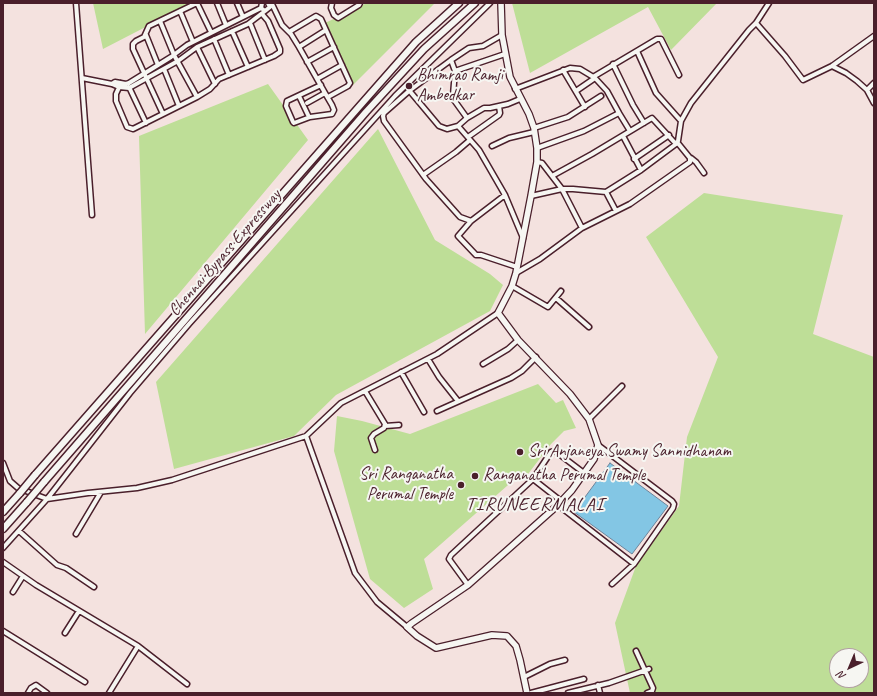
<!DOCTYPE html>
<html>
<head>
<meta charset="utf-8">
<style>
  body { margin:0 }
  #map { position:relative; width:877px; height:696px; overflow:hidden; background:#f4e2df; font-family:Caveat,sans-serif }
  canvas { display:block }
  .frame { position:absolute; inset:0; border:4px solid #4a1f2b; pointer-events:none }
  .north { position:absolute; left:829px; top:648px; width:40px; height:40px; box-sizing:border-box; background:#f6f6f2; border:1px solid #b1a0a2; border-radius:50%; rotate:224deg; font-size:11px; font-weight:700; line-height:16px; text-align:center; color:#4a1f2b }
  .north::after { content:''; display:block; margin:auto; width:14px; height:18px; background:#4a1f2b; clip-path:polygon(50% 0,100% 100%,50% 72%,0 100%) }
</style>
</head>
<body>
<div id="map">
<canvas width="877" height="696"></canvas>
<div class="frame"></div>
<div class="north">N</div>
</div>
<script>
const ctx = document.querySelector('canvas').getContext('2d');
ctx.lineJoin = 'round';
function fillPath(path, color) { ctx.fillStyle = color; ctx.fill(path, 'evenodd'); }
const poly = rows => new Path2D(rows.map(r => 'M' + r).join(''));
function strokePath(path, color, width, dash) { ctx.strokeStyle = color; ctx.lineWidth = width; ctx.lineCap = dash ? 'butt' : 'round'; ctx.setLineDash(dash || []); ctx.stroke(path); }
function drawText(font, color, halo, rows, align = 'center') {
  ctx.font = font + ' Caveat,sans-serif'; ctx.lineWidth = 4; ctx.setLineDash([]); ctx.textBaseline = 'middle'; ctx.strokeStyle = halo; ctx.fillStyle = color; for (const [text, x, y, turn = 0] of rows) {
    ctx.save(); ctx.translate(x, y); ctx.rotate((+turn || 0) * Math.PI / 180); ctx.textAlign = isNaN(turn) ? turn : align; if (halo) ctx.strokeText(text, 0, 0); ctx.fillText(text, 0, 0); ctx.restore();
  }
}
fillPath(poly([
  [93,3,192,3,103,49],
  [367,3,435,3,353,85,325,23],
  [512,3,717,3,671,50,648,7,530,73],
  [268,84,308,140,145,334,139,136],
  [378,129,435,240,490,274,503,285,490,311,336,395,294,436,174,469,156,382],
  [704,193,843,215,813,334,874,357,874,693,630,693,615,623,636,566,679,506,687,437,718,357,646,237],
  [837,656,861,656,861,680,837,680],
  [538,384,556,403,563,400,576,428,564,431,551,444,528,474,516,478,424,559,433,589,404,608,370,579,334,451,337,416,362,421,410,434]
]), '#bede97');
const water = poly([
  [610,463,668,506,632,554,574,512,610,463]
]);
fillPath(water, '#83c6e4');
strokePath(water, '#6c839a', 1);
const minor = poly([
  [76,3,92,215],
  [217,3,226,25],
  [237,3,243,17],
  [262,3,261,8,265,11,270,7,268,3],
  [332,3,331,8,334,15,338,18,359,5,360,3],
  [272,4,282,25,291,34,299,47,325,93,332,105,334,110,332,114,310,117,294,123,293,122,286,106,287,101,321,85],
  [180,11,193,42],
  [160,21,174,55,197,97],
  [250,23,265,60],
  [756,23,785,56,803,80,832,66,874,36],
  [232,31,248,67],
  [289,32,316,16,321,19,350,83,348,86,328,97],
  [146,35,158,65],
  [214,39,229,75],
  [197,47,215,84],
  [299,47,326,30],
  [637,51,656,93,681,121],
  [451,60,455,71,453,95,454,100,467,118],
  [307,62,334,47],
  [613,64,633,105,644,123],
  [832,66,846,73,857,81,867,90,874,103],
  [164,69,179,106],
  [563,70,585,107],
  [455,71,505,54],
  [593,77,657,39,661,39,679,75],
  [82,78,112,84,119,87,129,88,178,61,197,47,248,24,265,11],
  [595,78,607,91,619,113,630,131],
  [317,79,342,65],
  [121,83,116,94,116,101,127,127,133,129,197,97,210,89,219,79,274,56,280,52,280,49,268,21,262,14],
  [112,84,115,82,126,84,129,83,171,57,187,45,261,8],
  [129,87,146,123],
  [408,89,439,126,447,129,458,126,467,118,484,108,490,108,508,104,520,99],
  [515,89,570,68,580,69,595,78,576,91],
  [867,90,874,83],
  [299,96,309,117],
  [307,103,325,93],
  [163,114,133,49,133,44,136,41,144,37,149,26,197,3,211,32],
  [458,126,479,150,505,195,523,238],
  [534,128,568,117,601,96],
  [623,136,641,170],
  [468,137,499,115,500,113,499,106],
  [492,146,509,138,534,132],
  [537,148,584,131,619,113],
  [691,158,696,162,704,173],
  [634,159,669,135],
  [537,162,542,163,562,189,582,228],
  [423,175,456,152,470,140],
  [552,176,592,154,652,118,676,144],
  [606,192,616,211],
  [505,195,471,221,458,236,476,255,481,255,517,267],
  [531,196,562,189,573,189,606,192,641,170,676,144,678,141,681,121,691,103,749,30,756,23,769,3],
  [471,221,460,217,426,179,384,121,383,116,384,113,409,91,451,60,469,48,483,46,502,35],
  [516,273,540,259,582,228,630,204,690,162,690,158,677,142],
  [512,286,548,307,561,291],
  [556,298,589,327],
  [428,359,439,377,458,401],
  [483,364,508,349,518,340],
  [401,372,424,412],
  [365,391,385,424,384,428,374,434,371,438,375,450],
  [437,411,511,378,522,371,536,357],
  [589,419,622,386],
  [385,426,399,425],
  [306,436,355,573,377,602,407,627],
  [598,445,672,501,674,504,673,508,634,564,612,584],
  [3,463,10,481,18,488,47,499,88,493,137,488,172,480,306,436,341,403,437,354,498,313],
  [533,479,561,501],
  [558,505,634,564],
  [19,531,57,565,66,568,94,587],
  [76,534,101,492],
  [3,548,47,499,130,393,189,324,395,96,490,3],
  [3,562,36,585,138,646,187,684],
  [468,585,449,559,451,555,533,479,551,452,555,451,584,473],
  [13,592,23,576],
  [3,631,85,682],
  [65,633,79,611],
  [636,651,653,688,652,691,647,693],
  [524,677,550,664,565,660],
  [598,685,600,693],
  [28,693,31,688,36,685,47,693],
  [109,693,138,646],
  [531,693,584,679],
  [568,693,609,683,649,669]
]);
const major = poly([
  [501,3,502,35,510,77,529,114,534,128,537,148,537,162,531,196,516,273,512,286,498,313,518,340,570,394,589,419,598,445,594,459,572,490,558,505,468,585,412,623,407,627,417,636,436,648,492,635,507,636,516,646,520,660,527,693]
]);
const highway = poly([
  [35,475,416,42,459,3],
  [44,482,366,112,424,49,475,3],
  [3,512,20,493],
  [3,529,27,502]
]);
strokePath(minor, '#4a1f2b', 7);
strokePath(major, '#4a1f2b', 8);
strokePath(highway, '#4a1f2b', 9);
strokePath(minor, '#f6f6f2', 4);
strokePath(major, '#f6f6f2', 5.5);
strokePath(highway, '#f6f6f2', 6);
const highwayBridge = poly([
  [20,493,35,475],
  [27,502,44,482]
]);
strokePath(highwayBridge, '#4a1f2b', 9, []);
strokePath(highwayBridge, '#f6f6f2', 6);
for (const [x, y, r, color] of [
  [409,86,4,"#4a1f2b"],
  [520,452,4,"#4a1f2b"],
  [475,476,4,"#4a1f2b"],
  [461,485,4,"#4a1f2b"]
]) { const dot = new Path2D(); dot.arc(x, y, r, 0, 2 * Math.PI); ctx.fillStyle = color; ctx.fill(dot); strokePath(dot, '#f6f6f2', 1.5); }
drawText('17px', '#4a1f2b', '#f6f6f2', [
  ["Bhimrao Ramji",417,76],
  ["Ambedkar",417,96],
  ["Sri Anjaneya Swamy Sannidhanam",528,452],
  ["Sri Ranganatha",453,475,"right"],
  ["Perumal Temple",453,495,"right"],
  ["Ranganatha Perumal Temple",483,476]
], 'left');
drawText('17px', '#4a1f2b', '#f6f6f2', [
  ["Chennai Bypass Expressway",225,253,-49]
]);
ctx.letterSpacing = '1px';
drawText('19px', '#4a1f2b', '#f6f6f2', [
  ["TIRUNEERMALAI",535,505]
]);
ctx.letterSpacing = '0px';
</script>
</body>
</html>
